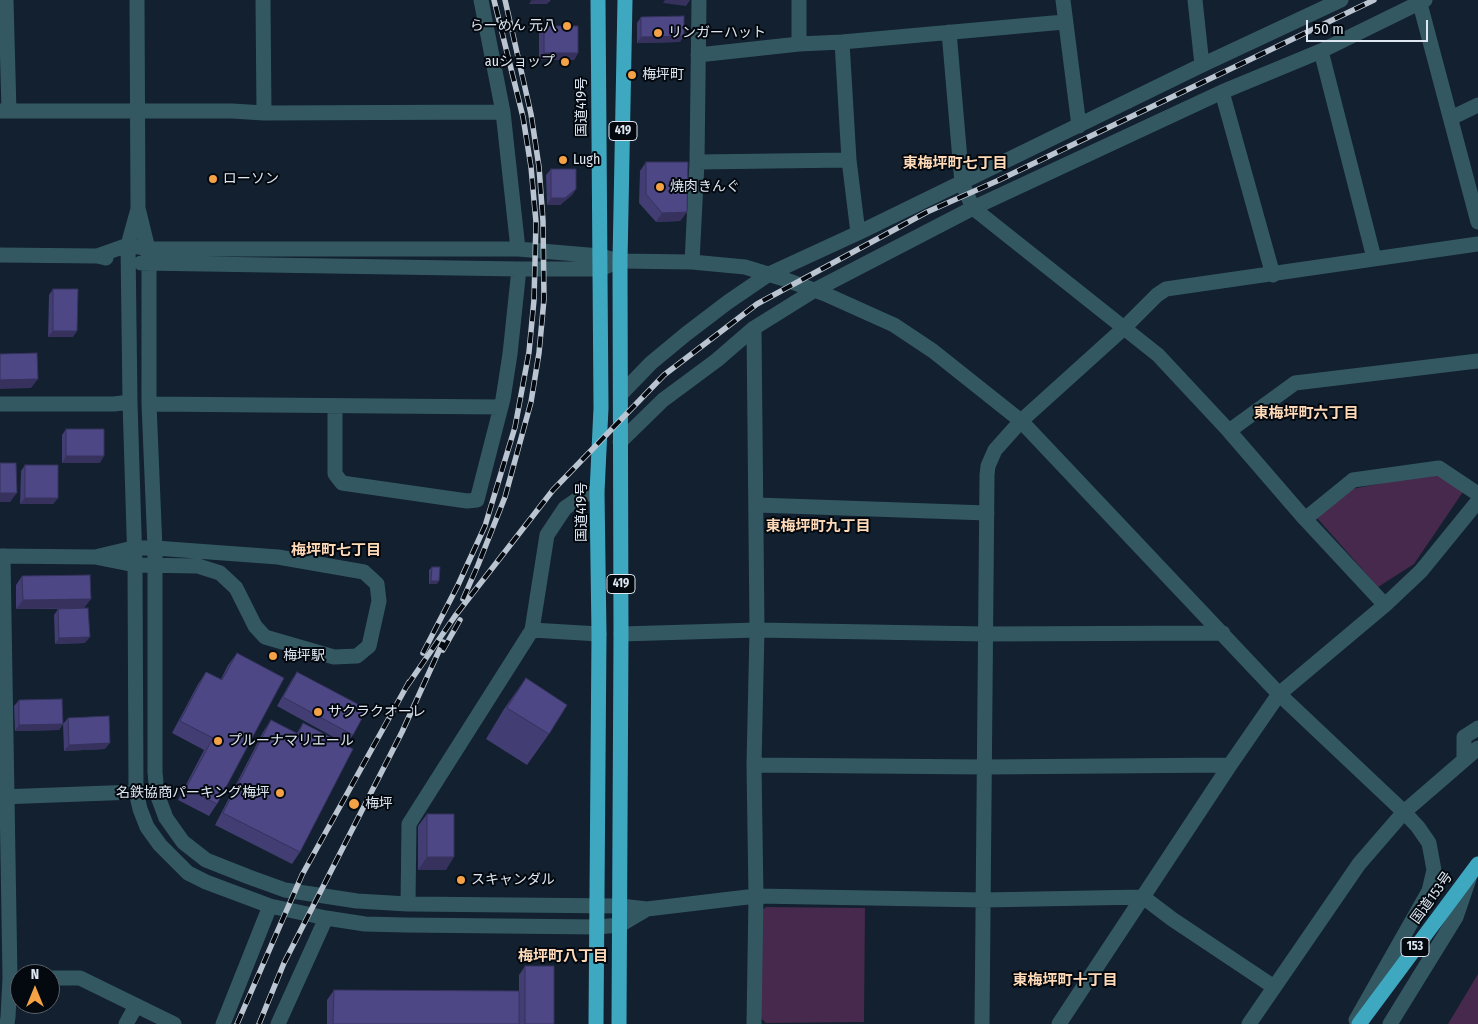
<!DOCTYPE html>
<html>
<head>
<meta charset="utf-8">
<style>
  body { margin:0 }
  #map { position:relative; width:1478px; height:1024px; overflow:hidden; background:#12202f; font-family:"Fira Sans Condensed",sans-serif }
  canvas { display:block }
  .north { position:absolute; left:10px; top:964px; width:50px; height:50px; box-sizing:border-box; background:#04090f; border:1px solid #5b6169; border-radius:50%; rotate:0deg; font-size:14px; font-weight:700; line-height:20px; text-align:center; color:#dde6f1 }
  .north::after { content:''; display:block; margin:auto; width:18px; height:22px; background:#f5a246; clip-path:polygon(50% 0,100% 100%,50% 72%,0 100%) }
  .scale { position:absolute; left:1306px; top:20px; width:122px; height:22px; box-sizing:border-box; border:2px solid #dde6f1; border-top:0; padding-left:6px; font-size:15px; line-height:18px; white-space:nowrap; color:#dde6f1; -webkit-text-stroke:4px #04090f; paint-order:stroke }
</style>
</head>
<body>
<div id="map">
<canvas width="1478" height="1024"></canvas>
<div class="north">N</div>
<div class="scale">50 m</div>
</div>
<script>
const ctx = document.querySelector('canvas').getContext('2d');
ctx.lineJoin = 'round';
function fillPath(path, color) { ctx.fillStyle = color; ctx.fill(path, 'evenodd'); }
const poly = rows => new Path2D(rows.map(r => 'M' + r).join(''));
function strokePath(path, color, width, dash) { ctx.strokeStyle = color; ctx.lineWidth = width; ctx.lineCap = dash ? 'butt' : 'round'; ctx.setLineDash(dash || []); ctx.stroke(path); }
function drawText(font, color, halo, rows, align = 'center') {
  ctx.font = font + ' "Fira Sans Condensed","Noto Sans JP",sans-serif'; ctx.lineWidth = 4; ctx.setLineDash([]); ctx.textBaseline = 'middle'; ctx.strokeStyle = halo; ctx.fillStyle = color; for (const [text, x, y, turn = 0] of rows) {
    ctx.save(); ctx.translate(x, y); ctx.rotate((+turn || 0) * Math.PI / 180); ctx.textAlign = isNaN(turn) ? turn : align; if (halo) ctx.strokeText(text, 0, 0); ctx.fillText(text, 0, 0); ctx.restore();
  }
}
fillPath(poly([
  [1436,473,1467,486,1414,564,1378,587,1317,518,1352,489],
  [766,907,865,908,864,1022,766,1023,760,1017,761,911],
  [1478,974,1478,1024,1448,1024]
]), '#46294c');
strokePath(poly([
  [6,0,9,111],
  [137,0,138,208,148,249,149,264,149,404,155,548,155,772,157,794,166,818,183,842,206,860,249,877,285,890,357,901,408,904,620,906,647,909,756,896,984,900,1143,897,1172,919,1274,987],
  [263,0,264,113],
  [481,0,503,112,518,249],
  [699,0,697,162,849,160],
  [799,0,799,44],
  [1063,0,1079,126],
  [1195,0,1202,65],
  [1419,0,1478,222],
  [949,32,962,183,973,208,1158,355,1229,431,1305,519,1385,605],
  [842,42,849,160,858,233],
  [1321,51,1374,258],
  [698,55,799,44,842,42,1064,22],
  [1222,92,1273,275],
  [0,111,232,111,264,113,503,112],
  [1451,118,1478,105],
  [138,209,128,245,130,402,135,565,136,792,140,809,147,827,160,845,188,873,206,882,270,906,326,918,365,924,406,925,597,927,620,925,647,909],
  [0,255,97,256,106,258],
  [97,256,128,245,148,249,518,249,600,256,620,261,692,262,745,267,781,278,825,294,894,325,933,351,1021,421,1279,694,1404,812,1418,827,1429,843,1434,870,1429,891,1356,1020],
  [692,262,697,162],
  [141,263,519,269,600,269,612,264],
  [622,393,651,363,686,334,728,302,769,274,858,233,1202,65,1341,0],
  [0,404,114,404,130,402],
  [149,404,501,407],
  [335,406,335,474,342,483,467,501,477,500,503,399,510,354,519,269],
  [1229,431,1295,383,1478,361],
  [620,442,663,400,717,360,754,328,815,290,973,208,1222,92,1321,51,1425,0],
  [757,505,987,513],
  [1305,519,1353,480,1439,468,1478,494],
  [133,548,155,548,278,557,364,572,377,584,379,601,369,646,357,656,334,657,265,637,255,626,236,588,220,573,198,566,135,565,95,557,133,548],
  [0,556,95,557],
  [3,556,10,978,8,1017,7,1024],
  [532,630,599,634],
  [621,634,757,630,985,634,1223,633],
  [1464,760,1464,737,1478,728],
  [754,765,985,767,1230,765],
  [0,797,136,792],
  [408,904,409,824,532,630,547,535,565,508,584,495,597,492],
  [50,978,80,978,174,1024],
  [126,1024,136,1006],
  [223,1024,270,906],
  [278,1024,326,918],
  [754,1024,756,896,754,765,757,630,754,328],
  [982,1024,987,475,988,466,995,450,1021,421,1124,328,1157,295,1166,289,1478,244],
  [1059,1024,1230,765,1279,694,1385,605,1421,571,1478,501],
  [1249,1024,1359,864,1404,812,1478,748],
  [1390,1024,1456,917,1469,879]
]), '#335862', 15);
strokePath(poly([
  [596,1024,599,634,597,492,601,408,598,0],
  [619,1024,621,634,620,261,625,0],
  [1359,1024,1478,864]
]), '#3fa8c1', 15);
const rail = poly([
  [463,599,478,565,505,497,531,402,539,353,544,299,543,221,539,167,531,114,505,0],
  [443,650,460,620],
  [423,653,458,585,485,526,515,427,529,352,534,300,536,222,531,167,523,117,494,0],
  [407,686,455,616,553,490,664,375,757,304,927,212,997,181,1374,0],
  [237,1024,302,875,409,682],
  [259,1024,284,963,402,732,443,642]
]);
strokePath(rail, '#bbc5d1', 5.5);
strokePath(rail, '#04090f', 4, [11]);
fillPath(poly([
  [641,17,680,42,637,43,637,23],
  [544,26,578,53,574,60,539,60,539,32],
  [646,162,687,212,680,221,656,222,639,203,640,171],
  [551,169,576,189,572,195,560,205,547,205,546,175],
  [53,289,73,337,48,337,49,295],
  [66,429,100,463,62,463,62,435],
  [25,465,58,498,53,504,20,504,21,471],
  [432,567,437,584,429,584,429,570],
  [22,576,85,608,85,643,55,644,54,615,58,609,67,609,16,609,16,585],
  [237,653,217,804,209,816,178,800,204,750,172,733,198,684,206,672,221,679,228,665],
  [297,672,353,735,346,744,277,706,291,681],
  [526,678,549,734,527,765,486,739,504,709],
  [19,700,63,724,59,730,15,731,14,706],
  [68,718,105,749,64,751,63,724],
  [271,720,297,733,303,723,300,852,292,864,215,825,263,732],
  [427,814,446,870,418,870,418,826],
  [525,966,554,1024,327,1024,327,1000,334,990,519,991,519,975]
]), '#423d72');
fillPath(poly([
  [665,0,690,0,686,6,663,3],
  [531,1,550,1,547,4,529,4],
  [684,36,680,42,637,43,641,37],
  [544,53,578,53,574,60,539,60],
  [576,189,572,195,560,205,547,205,551,198],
  [687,212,680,221,656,222,662,213],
  [53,331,77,331,73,337,48,337],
  [38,379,31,388,0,389,0,380],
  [66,456,104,456,100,463,62,463],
  [0,493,17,493,10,502,0,502],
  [25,498,58,498,53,504,20,504],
  [431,581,439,581,437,584,429,584],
  [91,599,84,608,16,609,23,600],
  [90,637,85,643,55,644,59,638],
  [63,724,59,730,15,731,19,725],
  [110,743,105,749,64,751,69,745],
  [427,857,454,857,446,870,418,870]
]), '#36325d');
const building = poly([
  [531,0,550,0,550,1,531,0],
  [684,16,684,36,641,37,641,17,684,16],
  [544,26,578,26,578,53,544,53,544,26],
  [646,162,688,162,687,212,662,213,646,194,646,162],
  [551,169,576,169,576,189,565,198,551,198,551,169],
  [53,289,78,289,77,331,53,331,53,289],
  [37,353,38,379,0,380,0,354,37,353],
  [66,429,104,429,104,456,66,456,66,429],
  [0,463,16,463,17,493,0,493,0,463],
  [25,465,58,465,58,498,25,498,25,465],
  [432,567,440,567,439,581,431,581,432,567],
  [90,575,91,599,23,600,22,576,90,575],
  [88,608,90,637,59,638,58,609,88,608],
  [237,653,284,678,217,804,186,788,213,738,180,721,206,672,222,680,237,653],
  [297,672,367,709,353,735,283,697,297,672],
  [526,678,567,705,549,734,507,708,526,678],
  [62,699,63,724,19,725,19,700,62,699],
  [109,716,110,743,69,745,68,718,109,716],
  [271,720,298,734,303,723,353,749,300,852,223,813,271,720],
  [427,814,454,814,454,857,427,857,427,814],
  [525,966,554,966,554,1024,525,1024,525,966],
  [334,990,519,991,519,1024,333,1024,334,990]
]);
fillPath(building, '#4d4785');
strokePath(building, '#36325d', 1);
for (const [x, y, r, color] of [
  [567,26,5,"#f5a246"],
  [658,33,5,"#f5a246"],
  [565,62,5,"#f5a246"],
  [632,75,5,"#f5a246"],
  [563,160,5,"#f5a246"],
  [213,179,5,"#f5a246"],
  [660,187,5,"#f5a246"],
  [273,656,5,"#f5a246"],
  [318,712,5,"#f5a246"],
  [218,741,5,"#f5a246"],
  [280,793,5,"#f5a246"],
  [354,804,6,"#f5a246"],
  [461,880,5,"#f5a246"]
]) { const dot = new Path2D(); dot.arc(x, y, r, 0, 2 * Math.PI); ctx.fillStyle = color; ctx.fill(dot); strokePath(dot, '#04090f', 2); }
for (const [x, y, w] of [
  [623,131,28],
  [621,584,28],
  [1415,947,28]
]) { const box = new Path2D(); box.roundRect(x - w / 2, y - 9.5, w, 19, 4); ctx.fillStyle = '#04090f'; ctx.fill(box); strokePath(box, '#dde6f1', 1); }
drawText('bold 12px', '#dde6f1', null, [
  ["419",623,131],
  ["419",621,584],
  ["153",1415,947]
]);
drawText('14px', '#dde6f1', '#04090f', [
  ["らーめん 元八",557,26,"right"],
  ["リンガーハット",668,33],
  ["auショップ",555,62,"right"],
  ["梅坪町",642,75],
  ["Lugh",573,160],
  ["ローソン",223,179],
  ["焼肉きんぐ",670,187],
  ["梅坪駅",283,656],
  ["サクラクオーレ",328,712],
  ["プルーナマリエール",228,741],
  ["名鉄協商パーキング梅坪",270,793,"right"],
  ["梅坪",365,804],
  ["スキャンダル",471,880]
], 'left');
drawText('14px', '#dde6f1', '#04090f', [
  ["国道419号",582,107,-90],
  ["国道419号",582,512,-90],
  ["国道153号",1432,898,-54]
]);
drawText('bold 15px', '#fdd9b7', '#04090f', [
  ["東梅坪町七丁目",955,164],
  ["東梅坪町六丁目",1306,414],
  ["東梅坪町九丁目",818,527],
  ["梅坪町七丁目",336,551],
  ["梅坪町八丁目",563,957],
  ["東梅坪町十丁目",1065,981]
]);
</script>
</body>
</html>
